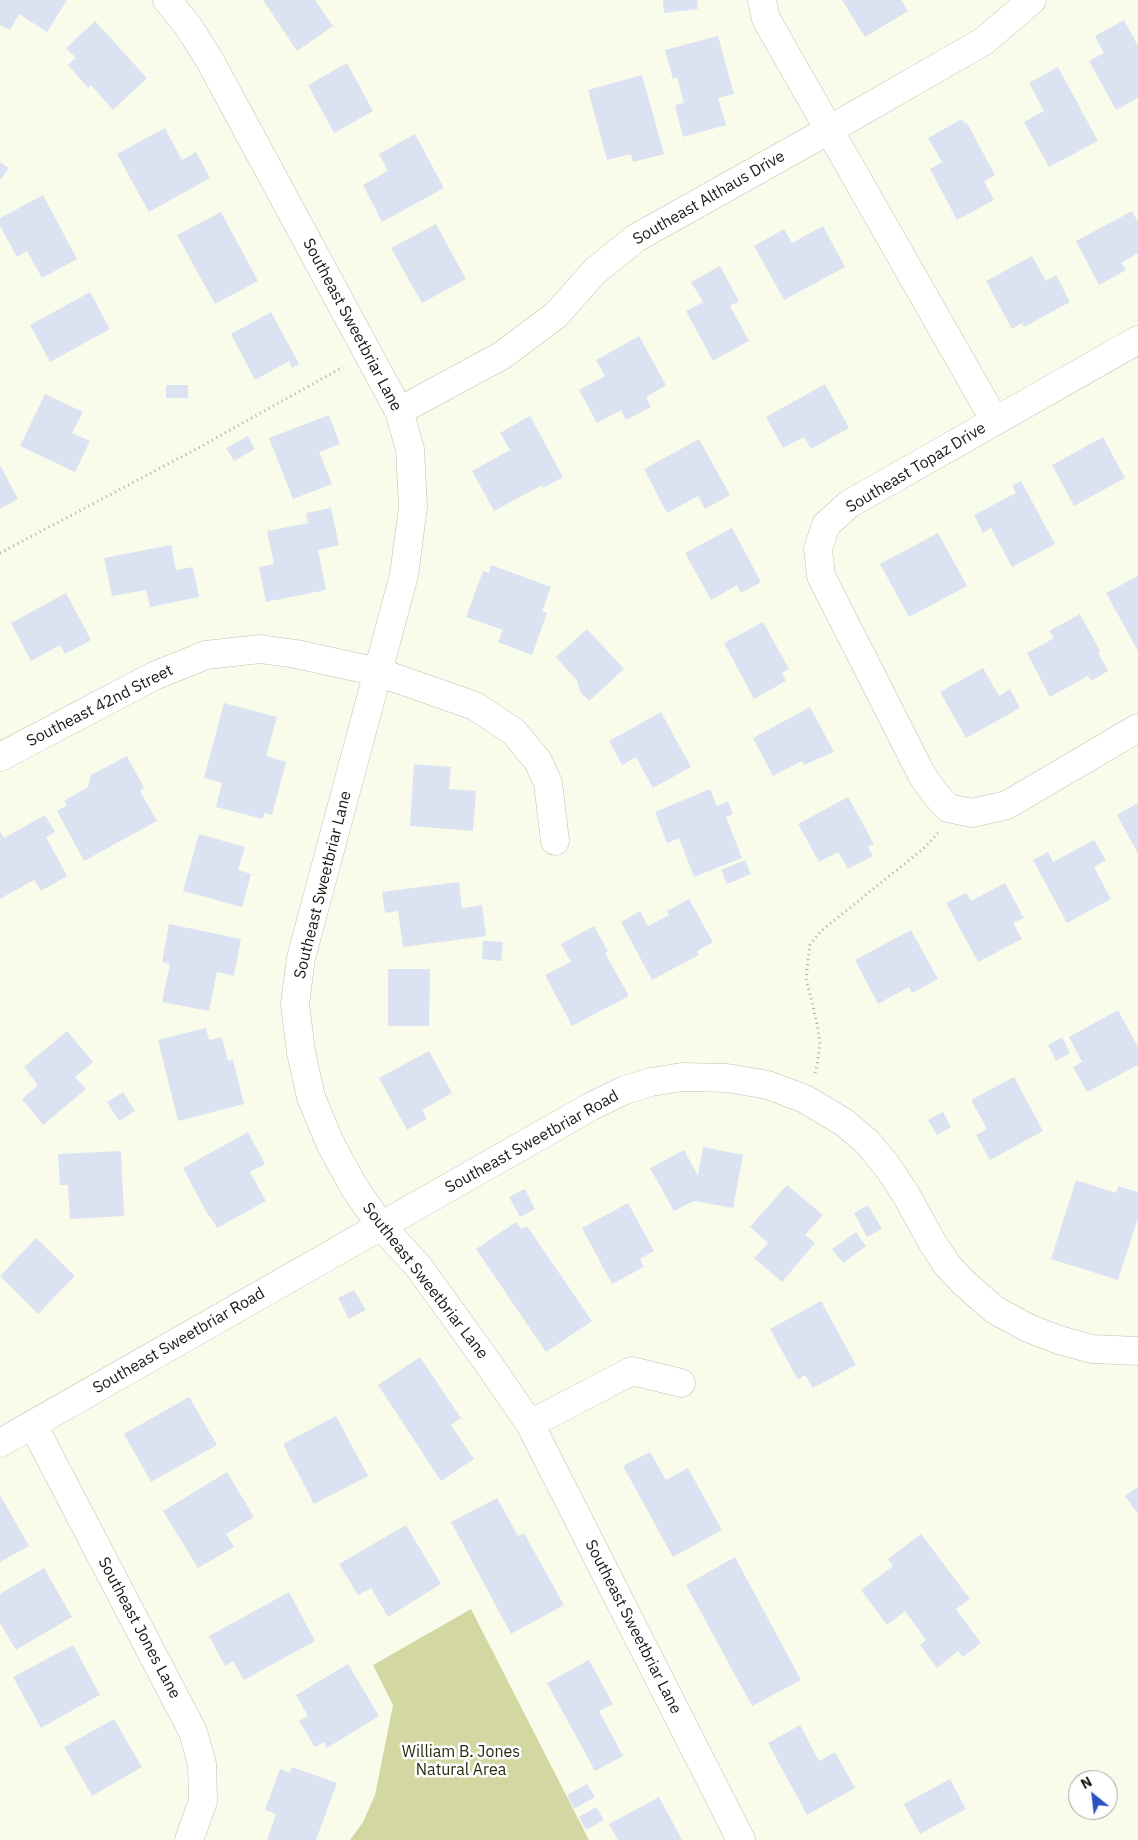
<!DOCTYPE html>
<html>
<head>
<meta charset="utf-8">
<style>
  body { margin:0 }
  #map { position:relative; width:1138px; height:1840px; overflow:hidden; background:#fafceb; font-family:"IBM Plex Sans",sans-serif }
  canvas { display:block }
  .north { position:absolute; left:1068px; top:1770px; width:50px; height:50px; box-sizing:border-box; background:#fff; border:1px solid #a3a3a1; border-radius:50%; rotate:331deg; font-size:14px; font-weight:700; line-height:20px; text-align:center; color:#191a14 }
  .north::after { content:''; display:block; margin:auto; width:18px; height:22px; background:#2c52c2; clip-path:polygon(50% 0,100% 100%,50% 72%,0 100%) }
</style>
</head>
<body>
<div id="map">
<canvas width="1138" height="1840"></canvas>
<div class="north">N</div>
</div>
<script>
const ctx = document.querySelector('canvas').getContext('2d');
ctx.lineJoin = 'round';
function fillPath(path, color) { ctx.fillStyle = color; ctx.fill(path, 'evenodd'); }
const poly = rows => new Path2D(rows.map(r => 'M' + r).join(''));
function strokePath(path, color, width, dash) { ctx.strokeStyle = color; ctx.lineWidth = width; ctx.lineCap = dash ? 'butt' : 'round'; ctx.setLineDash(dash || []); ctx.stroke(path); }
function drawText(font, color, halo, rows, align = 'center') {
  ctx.font = font + ' "IBM Plex Sans",sans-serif'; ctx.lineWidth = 5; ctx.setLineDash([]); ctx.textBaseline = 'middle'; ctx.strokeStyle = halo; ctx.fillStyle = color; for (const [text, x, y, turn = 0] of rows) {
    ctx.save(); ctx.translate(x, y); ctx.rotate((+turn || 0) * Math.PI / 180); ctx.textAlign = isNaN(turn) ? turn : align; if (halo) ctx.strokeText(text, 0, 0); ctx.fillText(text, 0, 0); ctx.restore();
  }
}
fillPath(poly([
  [471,1609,589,1840,350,1840,363,1822,375,1795,393,1705,373,1665]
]), '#d3d8a3');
fillPath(poly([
  [0,0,67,0,47,32,19,14,10,30,0,25],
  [263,0,315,0,333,26,297,51],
  [663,0,697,0,698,9,664,13],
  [842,0,901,0,908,11,865,37],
  [1124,20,1138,46,1138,98,1116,110,1089,61,1104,53,1095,36],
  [95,21,147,78,113,110,91,85,88,88,68,65,76,58,66,48],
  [718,36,734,94,718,98,726,125,683,137,675,105,684,103,677,77,673,79,665,50],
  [347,63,373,111,334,133,308,85],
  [1058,67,1098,141,1049,167,1024,122,1044,111,1029,83],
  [642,75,664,154,633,162,631,154,607,160,588,90],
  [962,119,965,124,967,123,995,175,984,181,994,200,957,220,930,169,942,162,928,138],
  [165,128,182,160,196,152,210,178,149,212,117,154],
  [415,134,444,188,382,222,363,185,388,171,379,154],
  [0,162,9,168,0,180],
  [43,195,77,259,42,278,27,251,17,257,0,226,0,218],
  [1132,211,1138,222,1138,253,1121,263,1126,270,1099,285,1076,241],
  [221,212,258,281,215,304,177,235],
  [436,224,466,279,422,303,391,248],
  [823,226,845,267,784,300,754,246,784,229,792,243],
  [1032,256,1046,281,1056,275,1070,302,1024,327,1022,323,1012,329,986,281],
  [720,266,739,301,730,306,749,341,713,361,686,311,703,302,691,282],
  [90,292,110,329,50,362,30,325],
  [271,312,299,364,292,368,289,361,255,380,231,334],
  [639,336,666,385,646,397,651,407,626,420,621,410,597,423,579,390,605,376,596,360],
  [825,384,849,428,811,449,804,437,783,448,766,417],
  [166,385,188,385,188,398,166,398],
  [45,394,83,412,72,433,90,441,75,472,20,446],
  [329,415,340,444,319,452,332,484,293,499,269,438],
  [530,416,563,477,543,488,542,485,494,511,472,471,510,450,500,433],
  [248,436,255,449,234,461,226,448],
  [1103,437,1125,478,1074,506,1052,465],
  [699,439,730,495,705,509,698,496,667,513,644,469],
  [0,465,18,499,0,509],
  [1021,481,1055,544,1012,567,991,528,983,533,974,515,1016,493,1012,486],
  [331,508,339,545,318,550,326,590,266,602,259,567,274,564,267,531,308,523,306,513],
  [732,528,761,582,741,593,737,585,711,600,685,553],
  [938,533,967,586,909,617,880,564],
  [171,545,176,570,193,567,199,597,150,607,146,590,112,596,104,558],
  [491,565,551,587,542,611,547,613,532,655,498,642,503,630,466,617,483,571,489,573],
  [1138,576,1138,651,1106,593],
  [66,593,91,640,65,654,60,645,31,661,11,623],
  [1080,614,1100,651,1098,652,1108,671,1091,681,1088,676,1050,697,1027,653,1054,638,1049,631],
  [763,622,789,669,782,673,786,681,754,699,724,643],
  [587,629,624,669,589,701,581,693,577,681,556,657],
  [983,668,999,696,1010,689,1020,708,966,738,940,692],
  [224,703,277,717,266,756,286,762,272,815,264,813,263,819,216,807,222,783,204,778],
  [810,707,834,752,804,765,802,761,773,776,753,738],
  [661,712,691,767,653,788,636,757,622,765,609,741],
  [127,756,144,788,140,791,157,821,84,861,57,811,67,805,64,801,88,787,91,775],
  [414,764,451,767,449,789,476,791,473,831,410,826],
  [710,789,717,806,728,801,733,814,726,817,742,858,694,877,679,838,667,843,655,812],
  [848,797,874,844,868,847,873,856,848,869,838,852,819,862,798,824],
  [1138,803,1138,854,1117,815],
  [45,815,55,832,46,837,67,876,41,891,34,880,0,899,0,831,4,838],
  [199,834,245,847,238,870,251,874,242,907,183,891],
  [1094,840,1106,860,1094,867,1111,899,1067,923,1033,860,1048,852,1053,862],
  [745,860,751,874,727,884,721,870],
  [459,882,462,908,482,905,486,936,403,947,398,911,385,913,382,892],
  [1005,883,1024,918,1013,923,1022,939,978,962,946,903,966,893,971,901],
  [689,899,713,942,697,951,699,955,652,980,621,922,640,911,648,926,669,915,667,911],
  [169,924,241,939,234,976,217,972,209,1011,162,1002,170,964,162,962],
  [594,926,608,951,605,953,629,996,572,1026,545,975,571,962,561,944],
  [911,930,938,979,912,993,909,987,878,1004,855,960],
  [483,941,503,942,501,961,482,959],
  [388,969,430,969,429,1026,388,1026],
  [1118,1010,1138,1047,1138,1065,1087,1092,1073,1067,1082,1062,1069,1037],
  [206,1028,209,1040,222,1037,228,1061,233,1060,244,1104,178,1121,158,1040],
  [67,1031,93,1062,75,1077,86,1089,43,1125,22,1099,38,1085,24,1067],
  [1062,1037,1070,1053,1056,1061,1048,1045],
  [429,1051,452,1093,422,1110,427,1119,407,1130,379,1078],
  [1014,1077,1043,1131,990,1160,976,1135,987,1129,971,1100],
  [123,1092,135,1111,119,1121,107,1102],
  [943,1112,951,1127,937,1135,928,1120],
  [248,1132,265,1164,250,1172,266,1201,217,1228,210,1216,208,1215,183,1168],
  [703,1147,743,1155,733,1208,694,1201,674,1211,650,1168,684,1150,698,1176],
  [121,1151,124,1216,70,1219,68,1187,67,1185,60,1185,58,1154],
  [1076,1180,1116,1193,1118,1186,1138,1192,1138,1218,1118,1280,1051,1259],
  [787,1185,823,1215,805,1235,815,1243,782,1282,754,1258,768,1243,750,1227],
  [525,1189,535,1209,520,1217,509,1197],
  [628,1203,654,1251,640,1259,644,1267,612,1284,582,1228],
  [868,1205,882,1229,867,1237,854,1213],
  [516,1222,521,1229,527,1226,592,1321,546,1352,476,1249],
  [856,1232,866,1246,843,1263,832,1249],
  [36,1238,75,1276,38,1314,0,1276],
  [354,1290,366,1310,349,1319,338,1298],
  [821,1301,856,1365,813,1388,805,1375,798,1380,770,1329],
  [420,1357,461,1418,451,1425,474,1459,441,1481,378,1385],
  [189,1397,217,1445,151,1482,124,1434],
  [336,1416,368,1476,314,1504,283,1444],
  [650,1452,666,1480,688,1468,722,1530,673,1557,623,1466],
  [227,1472,254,1517,226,1534,234,1547,198,1568,163,1511],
  [1138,1487,1138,1514,1125,1496],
  [0,1495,29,1546,0,1562],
  [497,1498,518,1536,524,1533,564,1605,511,1634,451,1522],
  [406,1525,441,1584,388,1617,371,1588,358,1595,339,1564],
  [921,1534,970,1599,956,1609,981,1643,963,1657,958,1651,937,1668,920,1645,926,1640,905,1611,887,1625,861,1590,893,1566,888,1559],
  [735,1557,801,1680,752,1706,686,1585],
  [44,1568,72,1617,16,1650,0,1623,0,1594],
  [289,1592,315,1641,244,1680,233,1661,225,1666,209,1636],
  [73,1645,100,1695,41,1728,13,1677],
  [589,1660,613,1704,599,1711,623,1756,595,1771,547,1683],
  [348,1664,379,1716,327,1748,324,1742,315,1747,299,1721,308,1716,296,1695],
  [114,1719,142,1767,92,1796,64,1747],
  [800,1725,819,1761,835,1752,855,1788,807,1815,768,1743],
  [292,1767,337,1783,316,1840,267,1840,276,1814,265,1810,280,1769,290,1773],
  [950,1779,966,1809,920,1834,904,1804],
  [587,1784,595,1797,574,1809,567,1795],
  [659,1797,682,1840,618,1840,609,1824],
  [596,1807,604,1820,586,1830,579,1817]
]), '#dbe2f1');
const minor = poly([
  [167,0,188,26,209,59,399,411,410,449,413,507,404,575,301,958,295,1004,301,1052,311,1097,330,1143,354,1187,381,1226,418,1266,483,1356,530,1424,741,1840],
  [762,0,766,19,995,421],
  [1138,340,849,504,826,525,818,549,821,576,923,777,937,796,948,808,972,813,1007,805,1138,728],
  [399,411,501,356,556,315,595,271,636,238,829,130,984,41,1032,0],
  [0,757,154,676,206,655,260,649,296,654,378,672,475,706,514,732,538,761,548,783,555,841],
  [530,1424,632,1371,681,1383],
  [33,1425,193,1732,202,1764,203,1801,189,1840],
  [0,1443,590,1107,625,1090,651,1082,682,1077,727,1078,768,1085,805,1099,845,1123,868,1143,887,1166,905,1193,932,1242,947,1265,964,1283,995,1310,1028,1328,1059,1340,1092,1349,1138,1351]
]);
strokePath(minor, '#bec0b0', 29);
strokePath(poly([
  [0,553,200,447,343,367],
  [815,1073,817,1066,820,1044,817,1023,806,978,810,945,821,931,923,849,938,833]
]), '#aaab9e', 3, [1, 4]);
strokePath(minor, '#fff', 28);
drawText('16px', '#191a14', '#fff', [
  ["Southeast Althaus Drive",709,198,-30],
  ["Southeast Sweetbriar Lane",352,325,62],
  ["Southeast Topaz Drive",916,468,-31],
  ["Southeast 42nd Street",100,706,-27],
  ["Southeast Sweetbriar Lane",323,885,-76],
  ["Southeast Sweetbriar Road",532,1142,-29],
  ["Southeast Sweetbriar Lane",425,1281,52],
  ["Southeast Sweetbriar Road",179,1341,-30],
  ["Southeast Sweetbriar Lane",633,1627,63],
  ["Southeast Jones Lane",139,1628,62]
]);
drawText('16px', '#2a2c0f', '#fff', [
  ["William B. Jones",461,1752],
  ["Natural Area",461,1770]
]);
</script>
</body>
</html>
